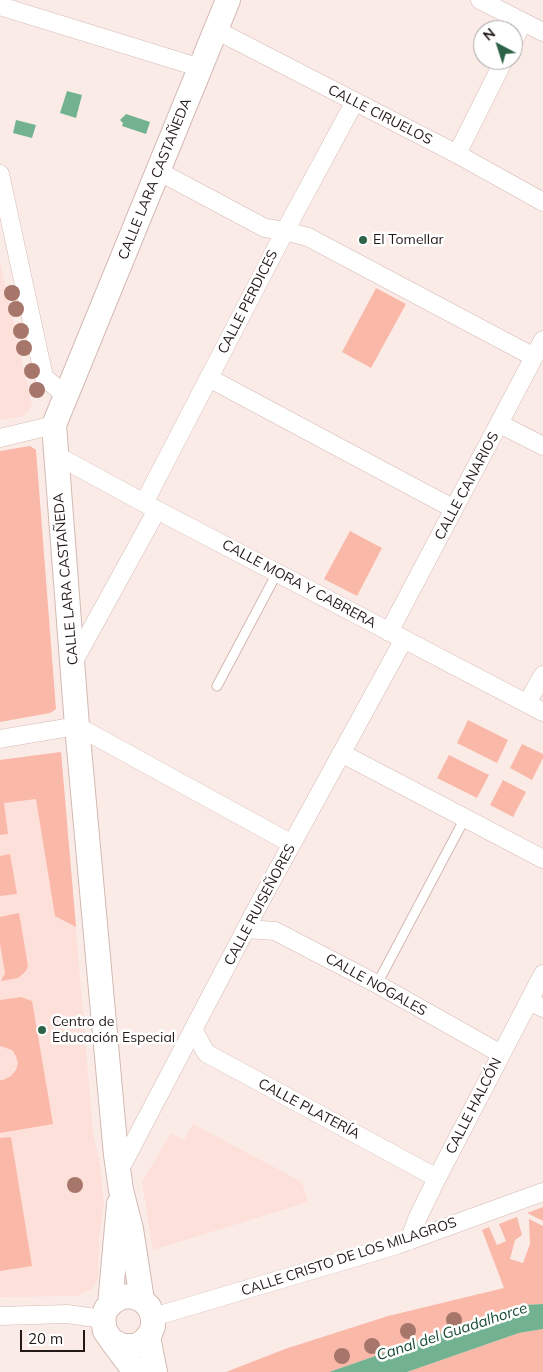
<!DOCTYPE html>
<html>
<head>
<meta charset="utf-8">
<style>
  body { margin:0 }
  #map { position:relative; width:543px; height:1372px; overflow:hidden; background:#fbebe7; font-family:Mulish,sans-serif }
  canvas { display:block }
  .north { position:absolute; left:473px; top:20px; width:50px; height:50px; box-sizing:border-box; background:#fff; border:1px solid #a7a3a3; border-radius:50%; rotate:320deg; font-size:14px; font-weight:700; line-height:20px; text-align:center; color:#231a18 }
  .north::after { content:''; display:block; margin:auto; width:18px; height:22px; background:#2d6349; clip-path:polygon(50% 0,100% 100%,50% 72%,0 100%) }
  .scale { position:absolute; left:20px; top:1330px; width:65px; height:22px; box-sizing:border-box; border:2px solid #231a18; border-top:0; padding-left:6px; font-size:15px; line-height:18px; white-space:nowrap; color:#231a18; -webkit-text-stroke:4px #fff; paint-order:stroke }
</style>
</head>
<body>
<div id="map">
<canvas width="543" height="1372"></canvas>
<div class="north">N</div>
<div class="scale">20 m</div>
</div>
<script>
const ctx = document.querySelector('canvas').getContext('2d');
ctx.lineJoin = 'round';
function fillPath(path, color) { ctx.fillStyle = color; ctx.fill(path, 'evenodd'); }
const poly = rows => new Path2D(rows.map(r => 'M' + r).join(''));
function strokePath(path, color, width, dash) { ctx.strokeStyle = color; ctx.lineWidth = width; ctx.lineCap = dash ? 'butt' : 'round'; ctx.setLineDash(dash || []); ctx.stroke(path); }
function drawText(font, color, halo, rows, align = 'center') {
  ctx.font = font + ' Mulish,sans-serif'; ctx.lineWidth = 5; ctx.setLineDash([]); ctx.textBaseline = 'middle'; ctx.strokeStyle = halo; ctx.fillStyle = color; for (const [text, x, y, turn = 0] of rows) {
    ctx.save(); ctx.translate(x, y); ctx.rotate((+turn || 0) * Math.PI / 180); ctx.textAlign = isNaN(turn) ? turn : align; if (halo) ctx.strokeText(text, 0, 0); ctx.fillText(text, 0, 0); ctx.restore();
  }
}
fillPath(poly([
  [0,262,32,406,24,416,0,420],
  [61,752,93,1133,100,1163,104,1203,99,1238,98,1278,92,1289,77,1296,0,1297,0,760],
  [193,1124,302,1182,308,1202,153,1250,142,1182,171,1133,184,1140]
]), '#fde0d9');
fillPath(poly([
  [376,288,406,304,371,368,342,352],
  [30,446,36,450,56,709,50,713,0,722,0,451],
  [350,531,382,548,357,596,324,579],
  [468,720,508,740,497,763,457,743],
  [522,744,543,754,543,758,532,780,510,768],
  [61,752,76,927,55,916,36,799,4,803,8,834,0,835,0,760],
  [449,755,489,775,477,798,437,778],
  [503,780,526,792,513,817,490,805],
  [10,854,17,894,0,896,0,856],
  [19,913,28,966,26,971,18,978,1,981,5,973,0,944,0,917],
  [21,997,32,1001,53,1124,0,1133,0,1080,3,1080,11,1076,16,1070,18,1063,16,1056,12,1050,0,1046,0,1000],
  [11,1137,32,1266,0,1271,0,1138],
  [543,1207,543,1221,527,1213],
  [517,1217,522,1235,515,1240,510,1259,523,1263,530,1244,529,1219,543,1226,543,1304,523,1305,329,1372,226,1372,285,1349,388,1316,504,1288,482,1230,489,1227,497,1245,506,1241,499,1224],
  [543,1329,543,1372,407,1372,519,1333]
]), '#fab8a9');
fillPath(poly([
  [67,91,82,95,76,118,60,113],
  [126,114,150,122,146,134,122,126,123,123,120,120],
  [16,120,36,125,32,138,13,133],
  [543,1304,543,1329,519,1333,407,1372,329,1372,523,1305]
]), '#72b291');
const lane = poly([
  [217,686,277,573],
  [377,984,465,818]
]);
const street = poly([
  [480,0,543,32],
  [0,6,201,68],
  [216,30,457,154,543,202],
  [513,42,523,22],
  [457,154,504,60],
  [158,171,265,228,285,231,308,237,534,357],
  [0,174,44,377,66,396],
  [209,378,454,509],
  [500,424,543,446],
  [0,438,54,425],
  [56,455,157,510,543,712],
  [144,503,285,231,354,103],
  [389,632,543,340],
  [73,663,157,510],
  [527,703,543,675],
  [0,739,77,726,292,844],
  [341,753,543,859],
  [247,929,275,931,377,984,501,1054],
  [529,1001,543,1008],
  [193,1029,206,1053,437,1178],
  [119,1171,260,902,404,639],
  [409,1241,417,1219,437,1178,543,974],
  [0,1316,67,1314,103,1319],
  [153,1317,397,1245,543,1192]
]);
const secondary = poly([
  [142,1300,131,1229,121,1190,116,1155,77,726,54,425,228,0],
  [110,1305,119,1204],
  [148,1337,155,1372],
  [112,1341,123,1346,136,1346,144,1341,150,1334,153,1326,153,1317,149,1307,142,1300,132,1296,121,1297,113,1302,106,1309,103,1319,105,1331,112,1341,135,1372]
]);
strokePath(lane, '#d3b9b2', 11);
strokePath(street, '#d3b9b2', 19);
strokePath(secondary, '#d3b9b2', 26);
strokePath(lane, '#fff', 9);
strokePath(street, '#fff', 18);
strokePath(secondary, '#fff', 24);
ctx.fillStyle = '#a7766b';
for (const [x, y] of [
  [12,293],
  [16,309],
  [21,331],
  [24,348],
  [32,371],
  [37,390],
  [75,1185],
  [454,1320],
  [408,1331],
  [372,1346],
  [342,1356]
]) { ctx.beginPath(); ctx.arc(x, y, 8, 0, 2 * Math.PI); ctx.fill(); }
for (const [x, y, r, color] of [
  [363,240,5,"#2d6349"],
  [42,1030,5,"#2d6349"]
]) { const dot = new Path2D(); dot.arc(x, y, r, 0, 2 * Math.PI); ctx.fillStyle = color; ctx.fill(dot); strokePath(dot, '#fff', 2); }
drawText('14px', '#231a18', '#fff', [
  ["CALLE CIRUELOS",380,115,27],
  ["CALLE LARA CASTAÑEDA",155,179,-68],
  ["CALLE PERDICES",248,302,-63],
  ["CALLE CANARIOS",467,486,-62],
  ["CALLE LARA CASTAÑEDA",66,579,-95],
  ["CALLE MORA Y CABRERA",299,584,28],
  ["CALLE RUISEÑORES",260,905,-62],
  ["CALLE NOGALES",376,985,29],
  ["CALLE HALCÓN",474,1106,-63],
  ["CALLE PLATERÍA",309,1109,28],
  ["CALLE CRISTO DE LOS MILAGROS",349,1257,-18]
]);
drawText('14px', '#231a18', '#fff', [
  ["El Tomellar",373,240],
  ["Centro de",52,1022],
  ["Educación Especial",52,1038]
], 'left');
drawText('italic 15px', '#174a33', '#fff', [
  ["Canal del Guadalhorce",452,1332,-18]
]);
</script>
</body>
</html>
